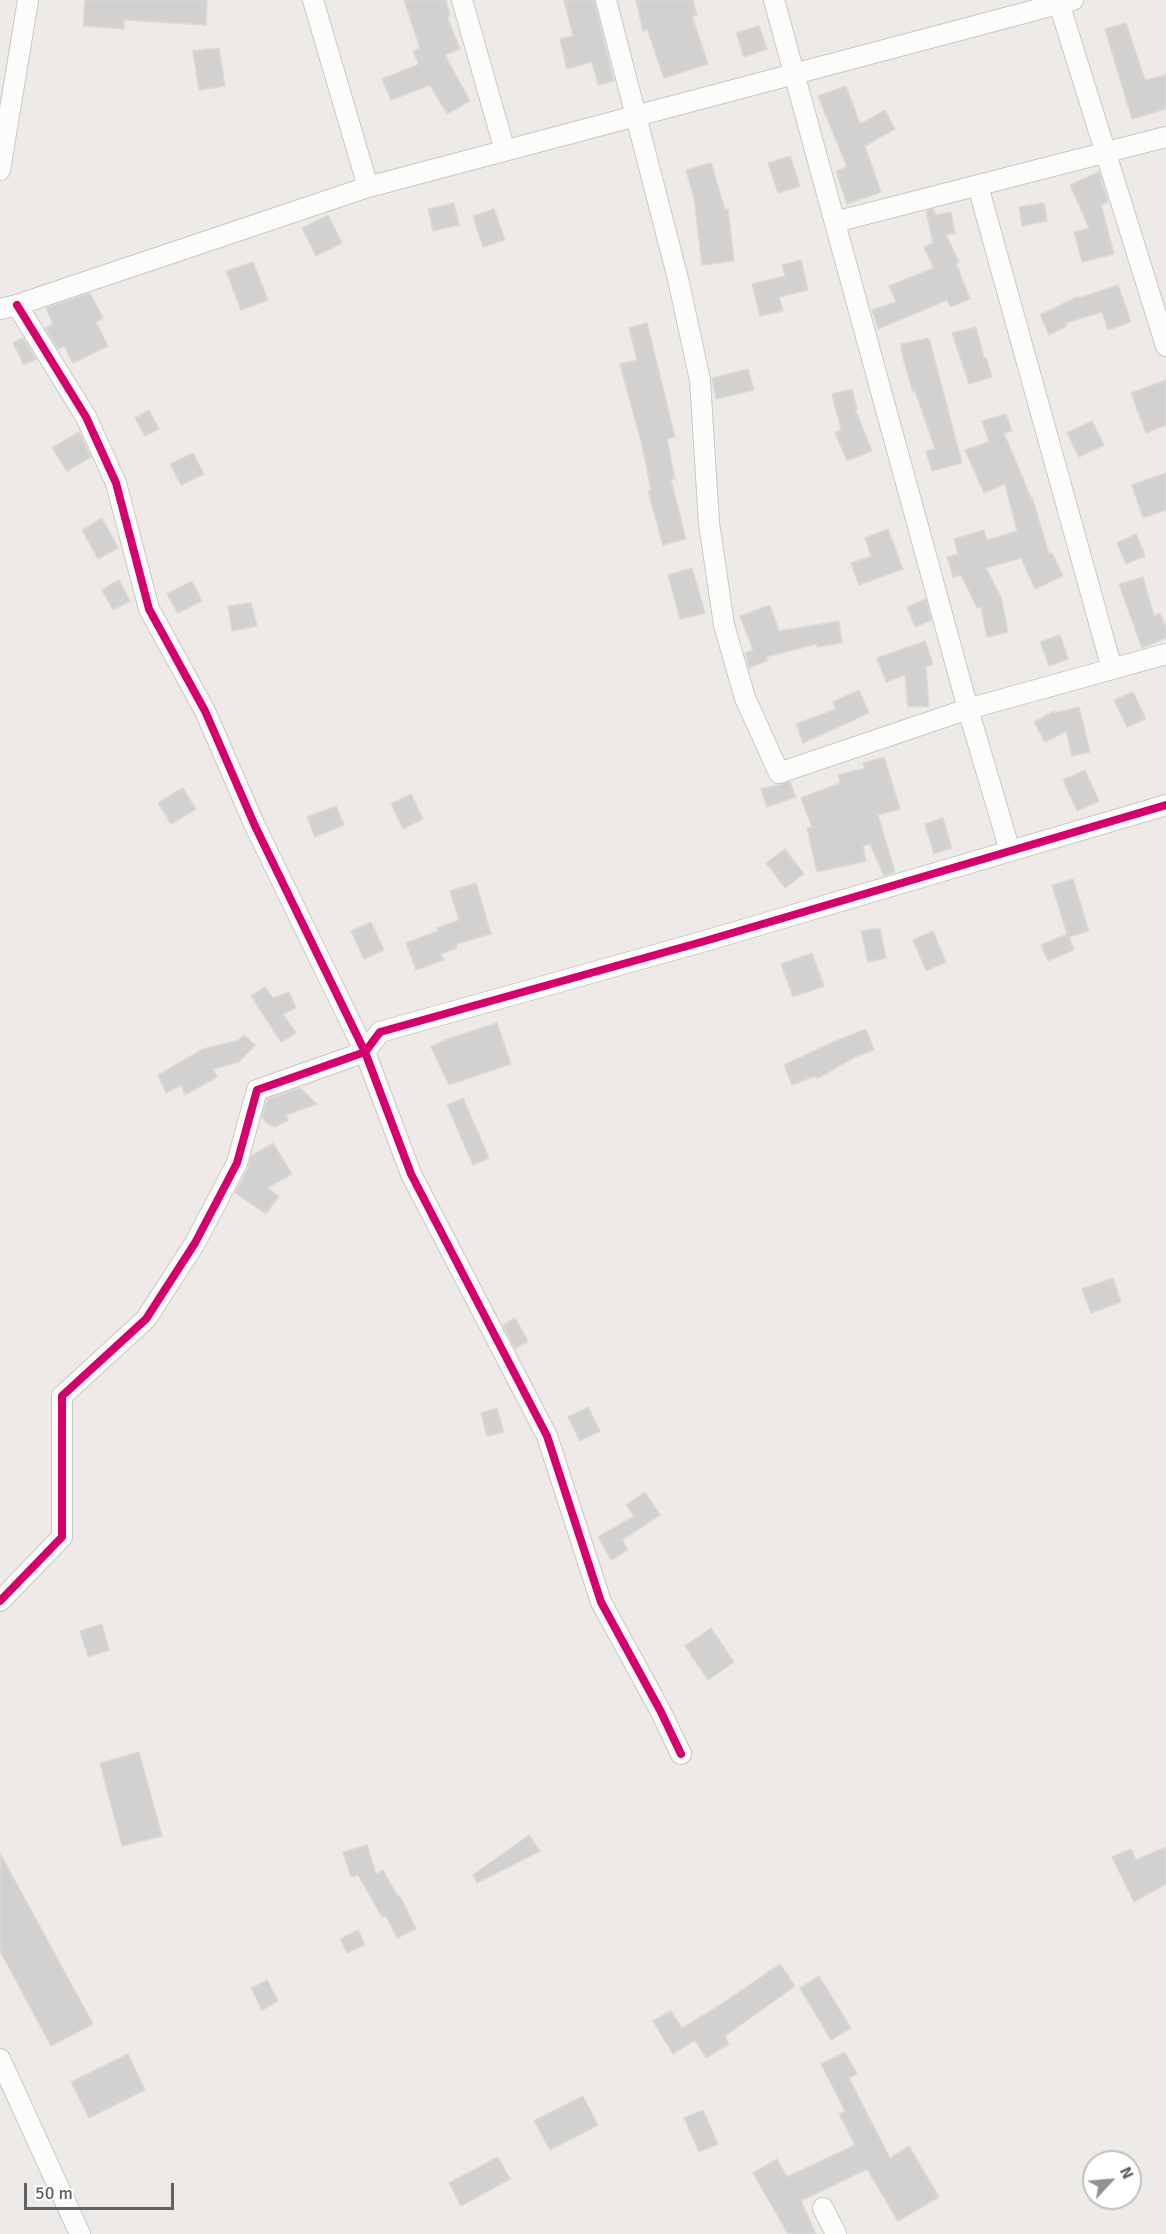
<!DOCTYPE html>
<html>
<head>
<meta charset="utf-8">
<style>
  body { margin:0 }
  #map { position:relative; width:1166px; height:2234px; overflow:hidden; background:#edeae7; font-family:Signika,sans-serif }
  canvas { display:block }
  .north { position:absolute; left:1082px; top:2150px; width:60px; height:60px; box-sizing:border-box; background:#fff; border:2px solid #bec1c2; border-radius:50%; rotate:64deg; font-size:16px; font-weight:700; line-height:24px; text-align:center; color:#5d6366 }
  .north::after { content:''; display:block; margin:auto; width:21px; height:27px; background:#8f9293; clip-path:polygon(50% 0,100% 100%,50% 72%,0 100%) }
  .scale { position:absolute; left:24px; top:2183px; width:150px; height:27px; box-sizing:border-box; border:3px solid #5d6366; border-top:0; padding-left:8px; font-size:18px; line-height:21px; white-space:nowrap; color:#5d6366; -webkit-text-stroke:4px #fff; paint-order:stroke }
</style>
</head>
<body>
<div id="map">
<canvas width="1166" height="2234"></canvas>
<div class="north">N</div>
<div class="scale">50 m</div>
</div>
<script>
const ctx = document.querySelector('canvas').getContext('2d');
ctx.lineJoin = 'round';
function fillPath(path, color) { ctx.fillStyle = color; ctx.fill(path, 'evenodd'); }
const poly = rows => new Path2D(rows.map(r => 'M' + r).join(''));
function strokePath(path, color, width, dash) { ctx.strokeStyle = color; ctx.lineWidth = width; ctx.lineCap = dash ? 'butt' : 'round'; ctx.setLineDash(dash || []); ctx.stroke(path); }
const building = poly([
  [85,0,207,0,206,25,124,20,124,29,83,26,85,0],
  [404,0,446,0,450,16,447,16,460,49,445,55,470,101,447,114,430,85,391,100,382,79,419,64,413,52,420,48,404,0],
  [564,0,594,0,614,81,598,85,592,62,567,69,560,39,573,36,564,0],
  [636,0,693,0,697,15,692,16,708,64,664,78,647,29,643,31,636,0],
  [1126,23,1145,80,1166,75,1166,109,1132,119,1105,29,1126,23],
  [759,26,767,49,744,57,736,33,759,26],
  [219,48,225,86,199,90,193,51,219,48],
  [846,86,860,124,885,110,895,129,865,146,881,192,847,204,836,171,847,167,818,96,846,86],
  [790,156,800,186,778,193,768,163,790,156],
  [711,163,725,210,728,209,734,261,702,265,694,199,686,170,711,163],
  [1099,172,1108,202,1101,205,1114,254,1082,262,1074,232,1089,228,1070,185,1099,172],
  [454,203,459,225,433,231,428,209,454,203],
  [1044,203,1047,221,1022,226,1019,207,1044,203],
  [494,209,505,240,483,247,473,216,494,209],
  [933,209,936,215,951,212,955,233,946,235,959,262,956,263,970,299,950,307,947,300,878,329,872,310,896,302,889,286,934,268,924,248,933,243,926,211,933,209],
  [328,215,342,243,316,256,302,228,328,215],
  [801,260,808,290,779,297,783,311,760,316,752,284,785,276,782,265,801,260],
  [253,262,268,300,241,310,226,271,253,262],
  [1118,285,1131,322,1108,330,1102,312,1066,323,1067,326,1049,335,1040,315,1079,296,1079,298,1118,285],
  [90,293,103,318,96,322,108,346,73,363,64,346,58,349,45,328,53,324,46,308,90,293],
  [647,323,675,437,667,439,675,479,671,480,686,539,663,545,648,491,651,490,642,445,620,364,637,360,629,328,647,323],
  [976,327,984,358,986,357,992,377,969,384,952,333,976,327],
  [23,338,36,359,24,365,13,343,23,338],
  [929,338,962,463,932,471,926,451,935,449,915,391,913,392,901,351,901,344,929,338],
  [748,369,754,390,716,399,712,378,748,369],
  [1166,380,1166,425,1146,433,1131,393,1166,380],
  [852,389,857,409,855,409,872,451,847,461,835,433,841,430,832,394,852,389],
  [149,410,159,429,145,436,135,418,149,410],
  [1006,414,1012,431,1004,433,1031,498,1032,497,1049,554,1052,553,1063,576,1035,589,1021,558,986,568,1001,597,1008,632,987,637,981,607,977,608,961,575,953,577,947,557,958,554,954,539,984,530,987,540,1017,531,1005,484,984,493,965,450,989,442,982,421,1006,414],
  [1092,421,1104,445,1079,457,1067,433,1092,421],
  [79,432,91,457,67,471,52,448,79,432],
  [193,453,204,474,181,485,170,464,193,453],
  [1166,473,1166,510,1143,518,1132,485,1166,473],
  [102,518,118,548,98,559,82,530,102,518],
  [888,529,903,569,859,585,851,563,871,556,865,538,888,529],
  [1136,534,1145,556,1126,564,1117,543,1136,534],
  [692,568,705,613,680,619,668,575,692,568],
  [1143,577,1154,616,1160,613,1166,627,1166,638,1142,648,1119,584,1143,577],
  [119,580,130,601,113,610,102,590,119,580],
  [192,581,202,601,178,613,167,594,192,581],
  [926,599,931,620,915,627,907,607,926,599],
  [251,603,257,626,232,631,228,606,251,603],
  [770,605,779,631,839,621,842,643,817,647,817,644,766,657,768,660,749,668,745,653,753,650,740,616,770,605],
  [1060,635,1068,659,1049,666,1040,642,1060,635],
  [925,641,933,664,926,667,929,706,908,707,905,675,886,682,877,658,925,641],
  [859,690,869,713,803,743,796,724,836,709,833,702,859,690],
  [1133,692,1146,719,1127,727,1114,700,1133,692],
  [1079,707,1090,752,1072,756,1066,731,1045,742,1034,722,1054,711,1055,713,1079,707],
  [884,757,900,809,878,815,895,872,884,876,870,844,863,846,866,861,817,872,807,828,812,827,801,798,840,783,838,775,865,768,863,763,884,757],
  [1085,770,1099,801,1077,811,1063,780,1085,770],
  [790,782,796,797,767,807,761,789,790,782],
  [183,788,196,809,171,824,158,803,183,788],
  [411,794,423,819,403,829,391,804,411,794],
  [336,806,344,825,315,837,307,817,336,806],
  [943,818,952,848,934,854,925,824,943,818],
  [785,849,804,874,785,888,766,863,785,849],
  [1073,879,1089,931,1069,937,1074,950,1048,961,1041,945,1067,934,1052,885,1073,879],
  [476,883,491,934,456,944,457,948,441,954,444,960,416,970,406,943,438,931,437,928,459,920,450,891,476,883],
  [371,922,384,950,364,959,351,931,371,922],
  [873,929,880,929,886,958,868,962,861,931,873,929],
  [933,931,946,962,926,971,913,940,933,931],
  [812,953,824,986,793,997,781,964,812,953],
  [265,987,273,998,289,992,296,1008,283,1014,296,1033,281,1042,251,996,265,987],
  [497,1023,511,1064,449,1085,431,1047,447,1039,497,1023],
  [866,1029,874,1050,855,1057,817,1079,815,1076,792,1085,784,1065,833,1042,866,1029],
  [244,1035,255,1045,239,1062,213,1069,217,1077,185,1095,181,1085,166,1093,158,1075,203,1049,239,1040,244,1035],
  [300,1088,317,1104,286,1115,288,1120,275,1127,266,1123,262,1117,267,1099,300,1088],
  [463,1098,489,1158,473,1165,447,1105,463,1098],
  [273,1143,292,1174,267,1188,279,1196,266,1214,235,1193,248,1168,251,1156,273,1143],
  [1113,1278,1121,1302,1091,1313,1082,1289,1113,1278],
  [515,1318,528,1341,515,1349,503,1325,515,1318],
  [588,1407,600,1431,580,1441,568,1417,588,1407],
  [497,1408,504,1432,487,1436,481,1413,497,1408],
  [645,1492,660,1515,622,1540,628,1550,611,1560,598,1537,634,1516,626,1505,645,1492],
  [102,1624,109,1650,88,1657,80,1631,102,1624],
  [711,1628,734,1662,708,1680,685,1646,711,1628],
  [139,1752,162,1836,122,1846,100,1763,139,1752],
  [529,1835,540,1851,477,1883,473,1875,529,1835],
  [367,1845,376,1874,383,1870,398,1897,400,1896,416,1929,397,1938,386,1916,382,1917,358,1875,351,1877,343,1852,367,1845],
  [1166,1847,1166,1884,1134,1902,1112,1857,1131,1849,1136,1860,1166,1847],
  [0,1853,93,2024,51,2046,0,1951,0,1853],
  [358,1930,365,1945,347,1953,340,1939,358,1930],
  [780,1964,795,1986,725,2036,729,2044,706,2058,695,2040,673,2054,653,2021,671,2011,682,2028,720,2005,780,1964],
  [819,1976,851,2028,831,2040,800,1988,819,1976],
  [267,1980,278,2001,262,2010,251,1988,267,1980],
  [845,2052,857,2074,849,2078,890,2158,909,2146,939,2197,898,2221,867,2169,801,2201,816,2234,788,2234,753,2173,777,2159,787,2177,855,2145,839,2114,845,2111,821,2064,845,2052],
  [128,2054,145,2090,89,2118,71,2082,128,2054],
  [583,2096,598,2125,550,2150,534,2121,583,2096],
  [703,2110,718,2144,699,2152,684,2118,703,2110],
  [498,2157,510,2179,461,2206,449,2183,498,2157]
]);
fillPath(building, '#d3d1d0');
strokePath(building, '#dcd9d6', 1.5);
const minor = poly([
  [313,0,368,187],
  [462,0,505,151],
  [606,0,678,279,700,380,709,523,724,625,745,698,779,773,968,709,1166,654],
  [774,0,968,709,1010,851],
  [1058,0,1166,346],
  [0,170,28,0],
  [978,186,1112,669],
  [835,222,1166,137],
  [17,305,86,417,116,483,149,609,205,711,255,826,365,1052,411,1174,547,1436,601,1602,660,1710,681,1754],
  [0,309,17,305,368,187,1073,0],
  [0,1601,62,1537,62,1396,146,1319,195,1243,237,1163,257,1090,365,1052,380,1032,705,941,1166,805],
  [0,2059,80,2234],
  [823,2208,836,2234]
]);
strokePath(minor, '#c9c8c8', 22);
strokePath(minor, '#fcfcfb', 20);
strokePath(poly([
  [17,305,86,417,116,483,149,609,205,711,255,826,365,1052,411,1174,547,1436,601,1602,660,1710,681,1754],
  [0,1601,62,1537,62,1396,146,1319,195,1243,237,1163,257,1090,365,1052,380,1032,705,941,1166,805]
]), '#d6006c', 8);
</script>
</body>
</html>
